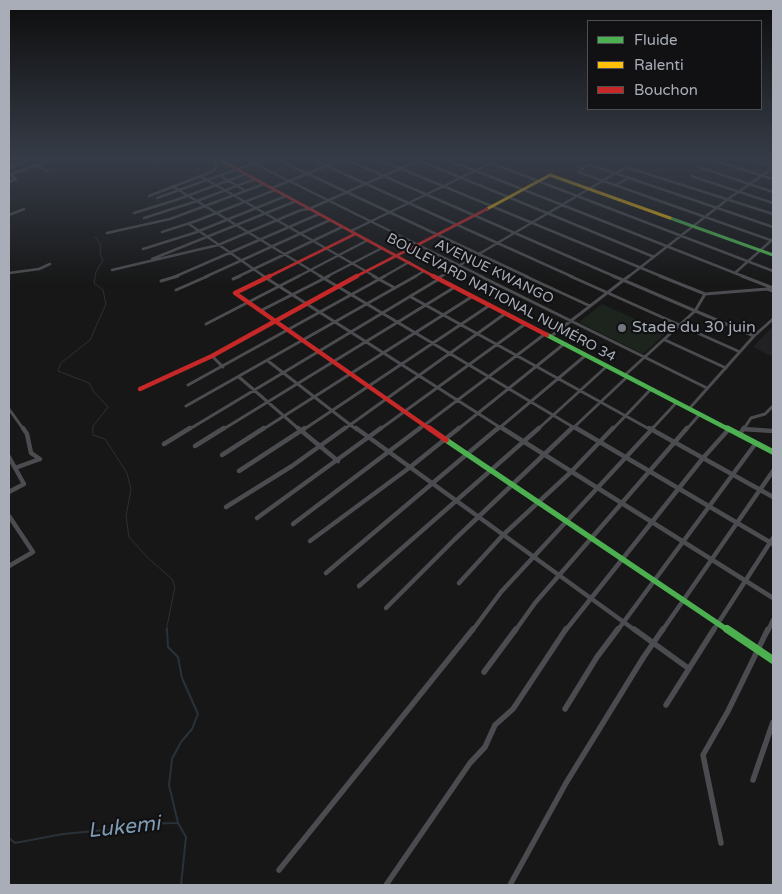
<!DOCTYPE html>
<html>
<head>
<meta charset="utf-8">
<style>
  body { margin:0 }
  #map { position:relative; width:782px; height:894px; overflow:hidden; background:#171717; font-family:"Varela Round",sans-serif }
  canvas { display:block }
  .frame { position:absolute; inset:0; border:10px solid #a8adb8; pointer-events:none }
  .legend { position:absolute; left:587px; top:20px; width:175px; height:90px; box-sizing:border-box; background:#111113; border:1px solid #4d4f55; margin:0; padding:6px 9px; list-style:none; font-size:15px; color:#a8adb8 }
  .legend li { display:flex; align-items:center; gap:10px; height:25px }
  .legend b { width:25px; border:1px solid #4d4f55 }
</style>
</head>
<body>
<div id="map">
<canvas width="782" height="894"></canvas>
<div class="frame"></div>
<ul class="legend">
<li><b style="height:6px;background:#4caf50"></b>Fluide</li>
<li><b style="height:6px;background:#ffc107"></b>Ralenti</li>
<li><b style="height:6px;background:#c62828"></b>Bouchon</li>
</ul>
</div>
<script>
const ctx = document.querySelector('canvas').getContext('2d');
ctx.lineJoin = 'round';
function fillPath(path, color) { ctx.fillStyle = color; ctx.fill(path, 'evenodd'); }
const poly = rows => new Path2D(rows.map(r => 'M' + r).join(''));
function strokePath(path, color, width, dash) { ctx.strokeStyle = color; ctx.lineWidth = width; ctx.lineCap = dash ? 'butt' : 'round'; ctx.setLineDash(dash || []); ctx.stroke(path); }
function drawText(font, color, halo, rows, align = 'center') {
  ctx.font = font + ' "Varela Round",sans-serif'; ctx.lineWidth = 4.5; ctx.setLineDash([]); ctx.textBaseline = 'middle'; ctx.strokeStyle = halo; ctx.fillStyle = color; for (const [text, x, y, turn = 0] of rows) {
    ctx.save(); ctx.translate(x, y); ctx.rotate((+turn || 0) * Math.PI / 180); ctx.textAlign = isNaN(turn) ? turn : align; if (halo) ctx.strokeText(text, 0, 0); ctx.fillText(text, 0, 0); ctx.restore();
  }
}
fillPath(poly([
  [773,326,773,357,753,347]
]), '#212123');
fillPath(poly([
  [602,304,666,333,643,354,579,322]
]), '#1d241e');
strokePath(poly([
  [95,237,101,245,100,254,103,260,96,272,94,283,103,290,106,304,90,340,61,363,58,371,89,383,94,392,108,407,93,426,93,435,105,439,127,473,131,489,126,516,129,537,148,558,172,579,175,587,166,631]
]), '#2a3239', 1);
strokePath(poly([
  [167,629,168,647,178,657,182,678,198,714,192,729,181,742,172,759,169,785,178,823,186,837,181,885],
  [9,838,15,843,63,834,105,830,132,824,177,823]
]), '#2a3239', 2);
strokePath(poly([
  [155,160,158,162,162,160],
  [247,160,483,277],
  [278,160,528,277],
  [313,160,573,277],
  [347,160,616,277],
  [380,160,663,277],
  [418,160,654,257],
  [448,160,745,277],
  [712,160,773,179],
  [753,160,773,166],
  [36,165,48,171],
  [699,167,773,192],
  [9,168,29,160],
  [578,172,588,164,773,227],
  [578,172,773,241],
  [9,175,50,160],
  [200,176,376,277],
  [220,176,246,191],
  [691,176,773,203],
  [9,182,16,179,10,174],
  [616,185,628,178],
  [172,186,322,277],
  [272,188,341,160],
  [149,196,211,172,217,167,214,160],
  [157,198,263,160],
  [134,213,176,200,246,174],
  [9,215,24,209],
  [144,218,197,201,255,179],
  [189,224,265,277],
  [351,231,491,163,773,271],
  [162,232,196,221,275,190],
  [107,233,170,219,264,184],
  [143,249,194,233,286,196],
  [152,259,296,201],
  [112,270,218,245,301,210,309,209,419,160],
  [736,272,773,239],
  [9,273,39,269,50,264],
  [174,277,319,214],
  [205,277,330,220],
  [237,277,342,227],
  [297,277,368,240],
  [326,277,382,248],
  [383,277,409,262],
  [414,277,424,271],
  [440,277,626,167,773,214],
  [628,277,728,199,773,168]
]), '#4b4c50', 2.5);
strokePath(poly([
  [263,276,504,430],
  [320,276,578,430],
  [373,276,395,288],
  [480,276,707,388],
  [525,276,590,306],
  [570,276,740,352],
  [613,276,623,280],
  [660,276,705,294,767,289,773,291],
  [742,276,773,288],
  [438,278,442,276],
  [233,279,240,276],
  [623,280,754,336],
  [161,281,178,276],
  [176,290,208,276],
  [411,297,651,430],
  [260,311,329,276],
  [206,324,299,276],
  [550,337,629,276],
  [665,340,726,368],
  [212,356,223,367],
  [268,361,357,430],
  [625,375,695,311,705,294],
  [239,377,300,430],
  [188,385,385,276],
  [186,406,416,276],
  [9,409,24,430],
  [689,409,754,336,773,319],
  [743,429,753,430],
  [188,430,439,279],
  [222,430,455,287],
  [262,430,473,296],
  [303,430,490,305],
  [343,430,506,313],
  [379,430,525,324],
  [418,430,545,334],
  [457,430,564,344],
  [497,430,586,355],
  [537,430,607,366],
  [571,430,627,377],
  [612,430,651,389],
  [651,430,677,402],
  [686,430,700,414],
  [743,430,751,418,765,414,773,406]
]), '#4b4c50', 3);
strokePath(poly([
  [23,428,27,434,31,453,40,459],
  [298,428,338,461],
  [356,428,636,631],
  [502,428,773,598],
  [576,428,773,544],
  [649,428,773,497],
  [743,429,773,431],
  [739,435,744,428],
  [164,444,190,428],
  [195,446,224,428],
  [222,455,264,428],
  [9,457,24,484,9,492],
  [15,468,40,459],
  [239,471,305,428],
  [226,507,292,466,345,428],
  [9,516,33,552,9,566],
  [257,518,381,428],
  [293,524,420,428],
  [310,541,409,468,459,428],
  [326,573,498,428],
  [459,583,503,535,571,472,613,428],
  [359,586,539,428],
  [386,608,454,540,572,428],
  [472,631,501,592,653,428],
  [515,631,535,603,687,428],
  [565,631,703,458,729,429],
  [617,631,756,443],
  [662,631,773,471],
  [713,631,773,538],
  [768,631,773,620]
]), '#4b4c50', 4.5);
strokePath(poly([
  [634,629,688,668],
  [484,672,516,629],
  [666,705,714,629],
  [565,709,597,657,618,629],
  [753,780,773,722],
  [721,843,703,755,728,711,768,629],
  [279,870,473,629],
  [386,885,470,763,485,747,495,725,513,709,566,629],
  [510,885,566,783,643,658,663,629]
]), '#4b4c50', 5.5);
strokePath(poly([
  [670,218,773,255]
]), '#4caf50', 3);
strokePath(poly([
  [547,335,730,430]
]), '#4caf50', 4.5);
strokePath(poly([
  [727,428,773,452],
  [446,440,729,631]
]), '#4caf50', 5.5);
strokePath(poly([
  [727,629,773,660]
]), '#4caf50', 8);
strokePath(poly([
  [487,209,550,175,670,218]
]), '#ffc107', 3);
strokePath(poly([
  [220,160,435,277],
  [268,277,355,234],
  [355,277,487,209]
]), '#c62828', 3);
strokePath(poly([
  [270,276,235,293,431,430],
  [433,276,547,335],
  [140,389,212,356,357,276]
]), '#c62828', 4.5);
strokePath(poly([
  [429,428,446,440]
]), '#c62828', 5.5);
const sky = ctx.createLinearGradient(0, 0, 0, 285);
sky.addColorStop(0, '#0d0d0d');
sky.addColorStop(0.56, '#363c47');
sky.addColorStop(1, '#363c4700');
ctx.fillStyle = sky;
ctx.fillRect(0, 0, 782, 285);
for (const [x, y, r, color] of [
  [622,328,5,"#757880"]
]) { const dot = new Path2D(); dot.arc(x, y, r, 0, 2 * Math.PI); ctx.fillStyle = color; ctx.fill(dot); strokePath(dot, '#111113', 2); }
drawText('14px', '#a8adb8', '#111113', [
  ["AVENUE KWANGO",494,272,26],
  ["BOULEVARD NATIONAL NUMÉRO 34",501,298,28]
]);
drawText('16px', '#a8adb8', '#111113', [
  ["Stade du 30 juin",632,328]
], 'left');
drawText('italic 21px', '#7f9bb3', '#111113', [
  ["Lukemi",124,828,-6]
]);
</script>
</body>
</html>
